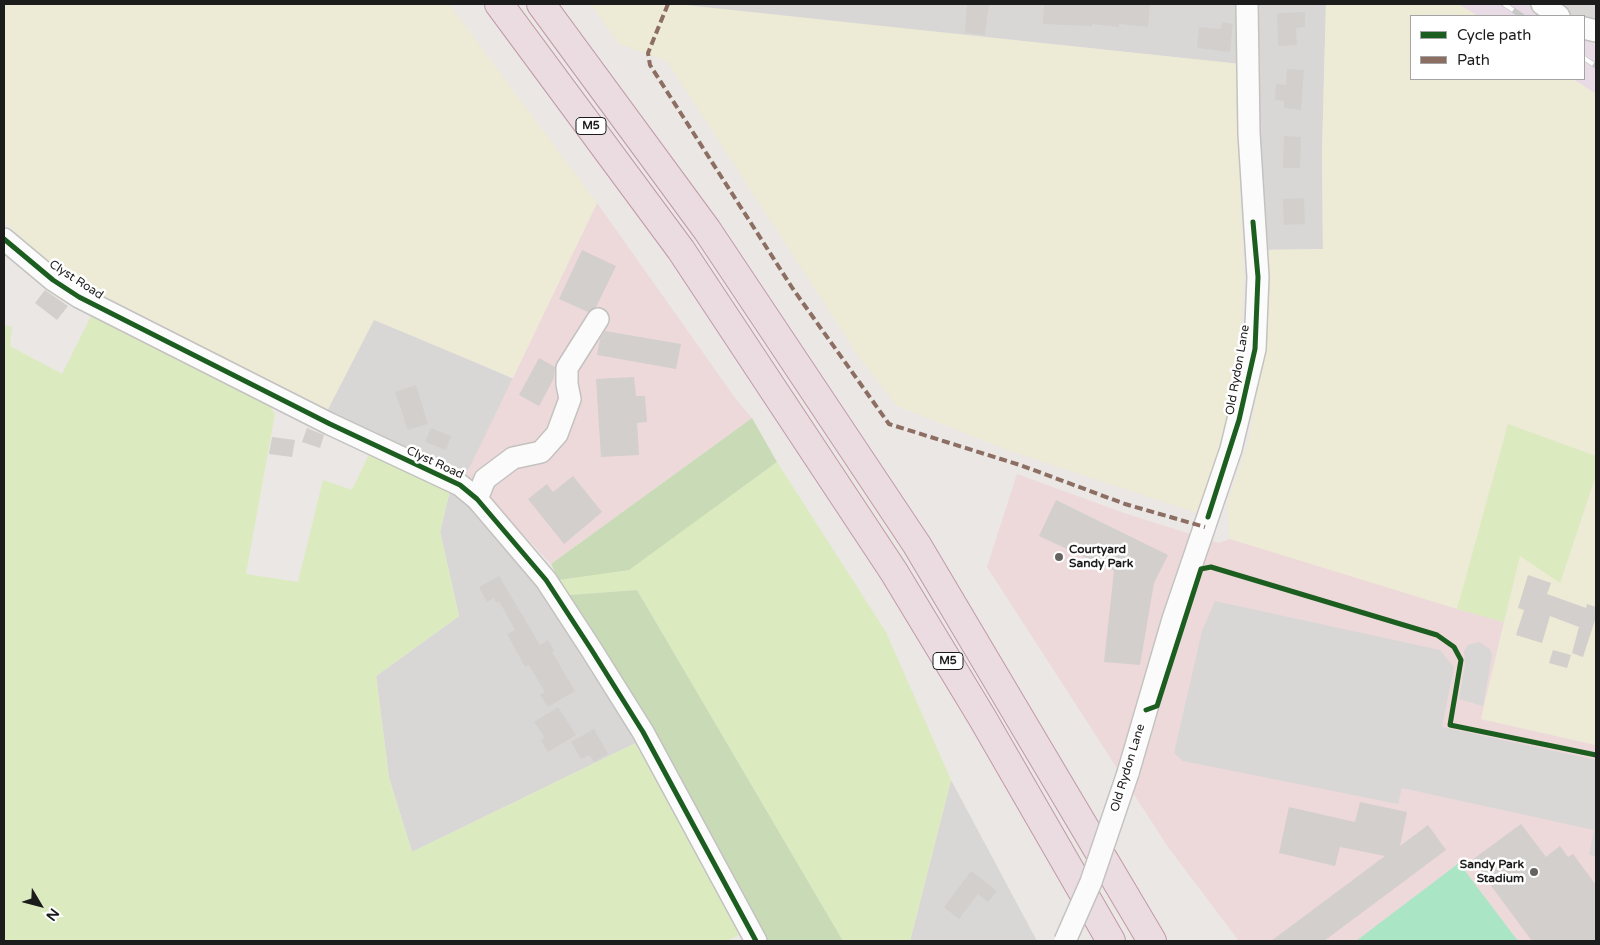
<!DOCTYPE html>
<html>
<head>
<meta charset="utf-8">
<style>
  body { margin:0 }
  #map { position:relative; width:1600px; height:945px; overflow:hidden; background:#eae7e4; font-family:"Varela Round",sans-serif }
  canvas { display:block }
  .frame { position:absolute; inset:0; border:5px solid #1c1c1c; pointer-events:none }
  .legend { position:absolute; left:1410px; top:15px; width:175px; height:65px; box-sizing:border-box; background:#fff; border:1px solid #a4a4a4; margin:0; padding:6px 9px; list-style:none; font-size:15px; color:#1c1c1c }
  .legend li { display:flex; align-items:center; gap:10px; height:25px }
  .legend b { width:25px; border:1px solid #a4a4a4 }
  .north { position:absolute; left:15px; top:880px; width:50px; height:50px; -webkit-text-stroke:4px #fff; paint-order:stroke; rotate:127deg; font-size:14px; font-weight:700; line-height:20px; text-align:center; color:#1c1c1c }
  .north::after { content:''; display:block; margin:auto; width:18px; height:22px; background:#1c1c1c; clip-path:polygon(50% 0,100% 100%,50% 72%,0 100%) }
</style>
</head>
<body>
<div id="map">
<canvas width="1600" height="945"></canvas>
<div class="frame"></div>
<ul class="legend">
<li><b style="height:6px;background:#1b5e20"></b>Cycle path</li>
<li><b style="height:6px;background:#8d6e63"></b>Path</li>
</ul>
<div class="north">N</div>
</div>
<script>
const ctx = document.querySelector('canvas').getContext('2d');
ctx.lineJoin = 'round';
function fillPath(path, color) { ctx.fillStyle = color; ctx.fill(path, 'evenodd'); }
const poly = rows => new Path2D(rows.map(r => 'M' + r).join(''));
function strokePath(path, color, width, dash) { ctx.strokeStyle = color; ctx.lineWidth = width; ctx.lineCap = dash ? 'butt' : 'round'; ctx.setLineDash(dash || []); ctx.stroke(path); }
function drawText(font, color, halo, rows, align = 'center') {
  ctx.font = font + ' "Varela Round",sans-serif'; ctx.lineWidth = 5; ctx.setLineDash([]); ctx.textBaseline = 'middle'; ctx.strokeStyle = halo; ctx.fillStyle = color; for (const [text, x, y, turn = 0] of rows) {
    ctx.save(); ctx.translate(x, y); ctx.rotate((+turn || 0) * Math.PI / 180); ctx.textAlign = isNaN(turn) ? turn : align; if (halo) ctx.strokeText(text, 0, 0); ctx.fillText(text, 0, 0); ctx.restore();
  }
}
fillPath(poly([
  [676,4,1237,4,1240,64,675,5],
  [1256,4,1326,4,1322,153,1323,249,1263,250,1256,162],
  [1549,4,1596,4,1596,27,1584,23,1584,16,1569,16],
  [374,319,514,379,466,475,325,415],
  [450,490,489,524,549,598,600,676,636,743,412,852,389,778,376,676,459,616,440,532],
  [951,780,1037,941,910,941]
]), '#d9d7d6');
fillPath(poly([
  [597,203,738,402,752,418,551,564,466,475],
  [1017,474,1124,513,1219,543,1230,539,1504,622,1481,719,1596,745,1596,941,1239,941,1168,847,987,567]
]), '#eed9da');
fillPath(poly([
  [1458,4,1535,4,1553,16,1478,16],
  [1584,37,1596,46,1596,94,1573,79,1584,79]
]), '#e9dbe6');
fillPath(poly([
  [1215,601,1440,650,1454,667,1442,727,1596,760,1596,856,1589,855,1594,830,1402,788,1398,804,1183,761,1174,753,1202,631],
  [1479,642,1490,649,1492,655,1483,706,1459,699,1465,664,1464,651,1468,645]
]), '#d8d7d6');
fillPath(poly([
  [4,4,449,4,597,203,513,378,374,320,327,411,252,375,105,296,40,256,4,221],
  [591,4,676,4,1240,64,1240,191,1244,275,1240,354,1230,422,1200,514,1007,450,897,406,859,357,667,61,619,44],
  [1326,4,1458,4,1478,16,1411,16,1411,79,1573,79,1596,94,1596,456,1508,424,1457,609,1230,539,1227,505,1249,439,1264,355,1268,305,1263,250,1323,249,1322,153],
  [1596,475,1596,745,1481,719,1520,555,1560,583]
]), '#edead5');
fillPath(poly([
  [91,316,269,406,275,414,246,574,298,582,323,480,352,490,371,450,450,490,440,532,459,616,376,676,389,778,412,852,636,743,740,934,728,941,4,941,4,325,12,327,10,346,62,374],
  [1508,424,1596,456,1596,475,1560,583,1520,556,1504,622,1457,609],
  [777,462,886,632,951,780,910,941,843,941,637,590,569,595,559,580,629,569]
]), '#dcebbf');
fillPath(poly([
  [752,418,777,462,629,570,559,580,551,564],
  [637,590,843,941,767,941,654,729,569,595]
]), '#c8dbb6');
fillPath(poly([
  [1459,863,1518,941,1356,941]
]), '#aae6c5');
fillPath(poly([
  [967,4,989,4,985,35,965,33],
  [1044,4,1150,4,1148,27,1119,24,1119,27,1092,24,1092,26,1043,24],
  [1305,12,1305,27,1296,28,1297,45,1278,46,1277,13],
  [1222,22,1233,24,1230,52,1197,48,1199,27,1221,29],
  [1287,69,1304,70,1301,110,1284,108,1284,101,1275,100,1276,84,1286,85],
  [1284,136,1301,137,1300,168,1283,168],
  [1304,198,1305,224,1284,225,1283,199],
  [582,250,616,266,596,307,588,312,559,299],
  [45,290,68,306,57,320,35,303],
  [605,331,681,344,676,369,597,355,600,339],
  [539,358,555,367,554,378,539,406,519,395],
  [634,377,636,396,645,396,647,422,637,423,639,455,601,457,596,379],
  [416,385,428,424,408,430,395,392],
  [307,428,324,435,320,448,302,442],
  [431,428,451,436,446,450,425,442],
  [272,437,295,440,292,457,269,454],
  [573,476,602,512,564,544,528,499,547,484,553,492],
  [1056,500,1168,555,1154,583,1140,665,1104,662,1114,571,1039,536],
  [1528,575,1551,583,1547,594,1586,608,1587,604,1596,607,1596,617,1583,657,1572,653,1579,627,1550,616,1542,643,1516,635,1524,610,1518,608],
  [499,576,540,645,548,640,554,651,552,652,575,691,548,707,540,695,545,692,529,665,525,667,507,634,515,630,499,601,496,603,494,598,487,602,479,587],
  [1553,650,1571,655,1567,668,1549,663],
  [558,707,576,735,548,752,541,740,545,738,534,722],
  [594,729,608,754,594,762,589,755,581,759,571,742],
  [1360,802,1407,812,1400,846,1428,825,1446,850,1324,941,1271,941,1385,856,1340,847,1335,866,1279,853,1289,807,1355,822],
  [1521,824,1546,857,1560,846,1568,857,1573,854,1596,885,1596,941,1532,941,1472,860],
  [971,871,997,891,988,902,978,894,959,919,944,907]
]), '#d3cfcc');
const minor = poly([
  [1542,4,1559,16],
  [1584,28,1596,31],
  [4,239,53,280,79,297,330,424,460,485,477,499,546,580,591,649,643,732,756,941],
  [477,499,485,479,513,458,541,452,557,434,570,399,567,384,567,368,598,319],
  [1128,773,1173,619,1231,449,1255,349,1258,277,1249,133,1247,4]
]);
const highway = poly([
  [499,4,681,250,894,572,983,719,1111,941],
  [541,4,707,230,917,545,1152,941]
]);
strokePath(minor, '#c3c2c0', 24);
strokePath(highway, '#c298aa', 30);
strokePath(minor, '#fcfbfb', 21);
strokePath(highway, '#eadce0', 28);
const rail = poly([
  [1504,4,1522,16],
  [1584,58,1596,66]
]);
strokePath(rail, '#c9c8c8', 5.5);
strokePath(rail, '#fff', 4, [11]);
const minorBridge = poly([
  [1065,941,1091,882,1128,773]
]);
strokePath(minorBridge, '#c3c2c0', 24, []);
strokePath(minorBridge, '#fcfbfb', 21);
strokePath(poly([
  [668,4,648,53,650,65,793,289,889,424,1020,465,1125,504,1205,527]
]), '#8d6e63', 4, [8, 4]);
strokePath(poly([
  [4,239,53,280,79,297,330,424,460,485,477,499,546,580,591,649,643,732,756,941],
  [1208,517,1239,420,1255,349,1258,277,1253,222],
  [1146,710,1157,706,1201,569,1211,567,1437,635,1454,647,1461,660,1450,725,1596,755]
]), '#1b5e20', 5);
for (const [x, y, r, color] of [
  [1059,557,5,"#646362"],
  [1534,872,5,"#646362"]
]) { const dot = new Path2D(); dot.arc(x, y, r, 0, 2 * Math.PI); ctx.fillStyle = color; ctx.fill(dot); strokePath(dot, '#fff', 2); }
for (const [x, y, w] of [
  [591,126,30],
  [948,661,30]
]) { const box = new Path2D(); box.roundRect(x - w / 2, y - 8.5, w, 17, 4); ctx.fillStyle = '#fff'; ctx.fill(box); strokePath(box, '#1c1c1c', 1); }
drawText('bold 11px', '#1c1c1c', null, [
  ["M5",591,126],
  ["M5",948,661]
]);
drawText('12px', '#1c1c1c', '#fff', [
  ["Clyst Road",76,280,33],
  ["Old Rydon Lane",1238,370,-80],
  ["Clyst Road",435,463,25],
  ["Old Rydon Lane",1128,768,-73]
]);
drawText('bold 12px', '#1c1c1c', '#fff', [
  ["Courtyard",1069,550],
  ["Sandy Park",1069,564],
  ["Sandy Park",1524,865,"right"],
  ["Stadium",1524,879,"right"]
], 'left');
</script>
</body>
</html>
